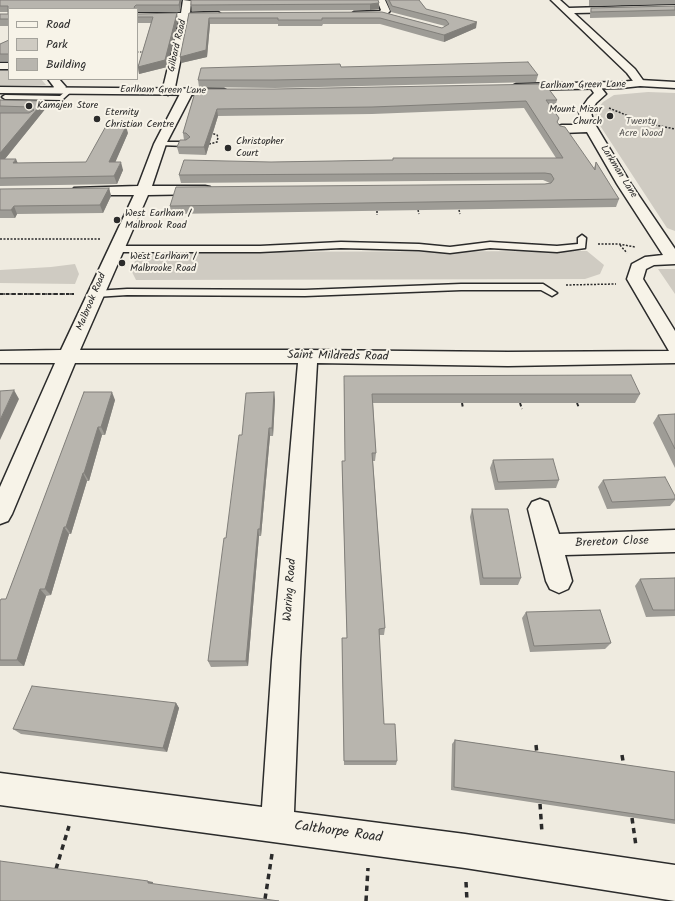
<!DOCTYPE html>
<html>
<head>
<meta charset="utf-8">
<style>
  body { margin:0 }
  #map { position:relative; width:675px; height:901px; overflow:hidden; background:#efebe0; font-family:Kalam,sans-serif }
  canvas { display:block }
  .legend { position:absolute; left:8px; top:8px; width:130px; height:72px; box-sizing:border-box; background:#f7f3e8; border:1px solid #a5a39c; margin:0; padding:5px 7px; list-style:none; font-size:12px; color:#2b2b2b }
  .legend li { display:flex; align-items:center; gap:8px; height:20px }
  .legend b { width:20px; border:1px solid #a5a39c }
</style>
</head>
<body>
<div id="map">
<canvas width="675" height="901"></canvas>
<ul class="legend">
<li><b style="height:5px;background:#f7f3e8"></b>Road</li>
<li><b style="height:11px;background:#cfcbc2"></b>Park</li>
<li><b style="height:11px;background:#b8b5ae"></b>Building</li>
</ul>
</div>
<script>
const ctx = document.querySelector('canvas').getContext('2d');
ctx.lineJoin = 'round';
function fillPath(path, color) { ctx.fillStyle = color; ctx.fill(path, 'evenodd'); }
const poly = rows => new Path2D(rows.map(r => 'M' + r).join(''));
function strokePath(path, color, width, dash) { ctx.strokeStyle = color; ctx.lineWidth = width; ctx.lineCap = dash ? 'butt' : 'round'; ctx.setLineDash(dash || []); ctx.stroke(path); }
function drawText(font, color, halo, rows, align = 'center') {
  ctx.font = font + ' Kalam,sans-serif'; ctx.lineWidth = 4; ctx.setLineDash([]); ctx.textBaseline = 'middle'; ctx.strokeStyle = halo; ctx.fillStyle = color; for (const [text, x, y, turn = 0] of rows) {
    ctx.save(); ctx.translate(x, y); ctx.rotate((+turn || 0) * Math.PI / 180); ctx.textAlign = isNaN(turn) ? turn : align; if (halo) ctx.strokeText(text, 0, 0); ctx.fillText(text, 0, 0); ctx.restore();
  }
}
fillPath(poly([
  [0,70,9,70,9,79,41,79,46,85,0,85],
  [648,92,675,93,675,231,667,228,597,121,595,112,603,102,614,95],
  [587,251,604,265,600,274,585,279,136,280,132,272,135,261,145,255,165,252],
  [75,264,79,274,75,284,0,283,0,270,51,267],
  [658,269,675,269,675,294]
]), '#cfcbc2');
const service = poly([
  [68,89,73,90,62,100,5,99,2,97,5,95,60,96,68,89],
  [160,142,187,142,190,144,187,146,158,145,157,144,160,142],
  [582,235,586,238,585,248,557,252,490,248,450,253,419,250,341,248,260,252,115,252,111,249,115,246,260,246,341,242,419,244,450,247,490,242,557,246,578,244,578,238,582,235],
  [461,284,543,284,557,293,552,296,541,290,461,290,305,296,127,295,95,297,90,294,95,291,127,289,305,290,461,284]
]);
const minor = poly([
  [183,0,191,1,190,13,218,12,222,15,218,18,189,18,174,92,168,95,162,92,180,18,137,19,137,13,181,13,183,0],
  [377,0,385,0,390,11,385,16,354,18,350,15,354,12,380,11,381,10,377,0],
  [551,0,560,0,569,8,675,5,675,11,574,13,635,69,645,83,644,85,636,85,627,73,551,0],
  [0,63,9,63,9,69,0,69,0,63],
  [48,79,59,79,66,87,62,92,54,92,52,90,54,87,48,79],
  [594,83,598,84,606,94,596,103,591,112,593,121,631,184,675,249,675,264,654,265,646,269,643,279,675,331,675,363,508,366,317,363,300,660,294,812,465,834,675,865,675,901,465,868,0,805,0,773,262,807,272,660,298,363,75,363,12,514,8,521,0,524,0,487,55,363,0,363,0,351,61,350,134,195,79,195,74,194,72,191,74,188,138,186,154,144,181,92,183,90,191,90,193,92,166,144,152,186,205,186,210,187,212,190,210,193,205,194,148,195,80,350,308,350,508,352,669,351,627,279,632,264,645,257,663,255,617,184,587,132,562,133,558,132,556,129,558,126,562,125,583,125,579,112,588,99,594,93,589,86,594,83],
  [540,499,548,502,559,534,675,530,675,552,565,555,572,581,568,589,559,593,550,589,546,581,528,509,532,502,540,499]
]);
const tertiary = poly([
  [640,80,675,82,675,88,640,86,621,88,516,90,510,87,516,84,621,82,640,80],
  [0,87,224,89,230,92,224,95,0,93,0,87]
]);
strokePath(service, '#2b2b2b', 3);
strokePath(minor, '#2b2b2b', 3);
strokePath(tertiary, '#2b2b2b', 3);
strokePath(poly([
  [137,52,144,52]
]), '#2b2b2b', 1, [1.5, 1.5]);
strokePath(poly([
  [609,108,645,123,675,129],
  [209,144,217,142,218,137,217,135,211,133],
  [418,210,419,214],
  [459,210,460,214],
  [377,211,377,215],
  [0,239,100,239],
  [598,244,619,244,635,247],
  [620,245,627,253],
  [566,285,616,284],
  [0,294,74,294]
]), '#2b2b2b', 1.5, [2, 1.5]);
strokePath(poly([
  [0,294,74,294],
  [462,403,463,408],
  [520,403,522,409],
  [577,403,579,408]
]), '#2b2b2b', 2, [3.5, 2.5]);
strokePath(poly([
  [536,745,537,754],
  [622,755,624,767],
  [540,804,542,833],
  [632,818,636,846],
  [56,869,69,826],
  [466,882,467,901],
  [265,899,272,854],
  [366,901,368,868]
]), '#2b2b2b', 3.5, [5.5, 4.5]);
fillPath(service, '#f7f3e8');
fillPath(minor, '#f7f3e8');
fillPath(tertiary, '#f7f3e8');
fillPath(poly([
  [0,0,181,0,180,12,137,12,137,9,9,9,9,26,0,26,0,14,8,14,8,12,0,12],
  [378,0,379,9,370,10,192,11,191,5],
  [386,0,419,0,426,9,476,28,444,42,380,24,323,24,322,26,278,26,278,24,210,24,207,57,181,63,189,13,382,12,442,28,445,26,391,12],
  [589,0,675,0,675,4,589,6],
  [675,6,675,16,590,18,590,14,591,8],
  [137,14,178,20,167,67,139,74,138,67,151,23,137,23],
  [9,40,9,61,0,61,0,44],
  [341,67,538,75,536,82,275,88,199,87,198,80],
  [196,89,557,100,555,107,552,107,559,118,557,123,594,168,596,162,619,199,616,207,171,214,170,206,545,184,550,183,543,180,181,183,179,175,271,162,393,160,393,158,556,158,524,108,372,114,218,116,206,155,179,154,177,147,184,140,183,133],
  [0,100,46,108,5,159,18,163,86,162,128,133,115,162,123,170,117,184,0,186],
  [109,188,111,196,103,213,17,214,15,218,0,218,0,189],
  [344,384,640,394,635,403,373,403,376,453,375,461,373,461,385,628,384,635,379,635,384,724,397,761,396,765,344,765,342,638,347,638,342,469,342,461,345,461],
  [84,392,115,400,105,435,102,435,89,481,87,481,71,534,69,534,51,595,46,596,24,666,0,666,0,601,6,599],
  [274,392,275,400,273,436,270,436,261,536,259,536,248,666,211,667,208,661,226,538,242,435],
  [675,414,675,468,653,423,658,415],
  [493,460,559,480,556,488,495,490,490,468],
  [603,480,675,496,675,500,670,506,607,509,598,487],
  [472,509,521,578,518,585,480,585,470,517],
  [675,578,675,616,646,617,635,586,640,579],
  [526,612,611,643,605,649,530,652,522,618],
  [176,703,179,708,167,752,21,734,13,729],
  [455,740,675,772,675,824,451,790,452,744]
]), '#9e9c96');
fillPath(poly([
  [180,0,181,0,180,12,179,5],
  [379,3,379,9,370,10,370,4],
  [177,13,178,20,167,67,139,74,138,67],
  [209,18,210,24,207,57,181,63,180,57],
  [477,22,476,28,444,42,444,35],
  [44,101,46,108,0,165,0,153],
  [217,109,218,116,206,155,204,147],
  [126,126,128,133,112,170,109,162],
  [16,159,19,166,13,163],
  [121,162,123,170,117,184,114,176],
  [109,188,111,196,103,213,100,205],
  [14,206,17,214,15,218,11,210],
  [14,390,19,399,0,440,0,420],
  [112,392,115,400,105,435,101,427],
  [274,392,275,400,273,436,272,428],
  [98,427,102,435,89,481,84,473],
  [269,428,270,436,261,536,260,529],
  [83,473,87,481,71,534,66,527],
  [64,527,69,534,51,595,45,589],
  [258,529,259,536,248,666,246,661],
  [40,589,46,596,24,666,17,660],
  [176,703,179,708,167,752,163,748],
  [148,881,153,882,153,884,148,883]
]), '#817f7a');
const building = poly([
  [0,0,180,0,179,5,136,5,134,7,135,9,9,9,9,19,0,19,0,14,8,14,8,6,0,6,0,0],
  [191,0,378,0,379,3,370,4,191,5,191,0],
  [389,0,419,0,426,9,477,22,444,35,380,18,322,18,322,20,278,20,278,18,209,18,206,50,180,57,189,13,382,12,442,28,449,24,446,20,392,6,389,0],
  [675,6,675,10,591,12,591,8,675,6],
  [177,13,165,60,138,67,153,17,137,17,137,14,177,13],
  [9,40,9,54,0,54,0,44,9,40],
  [528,62,538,75,274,80,198,80,201,68,340,64,341,67,528,62],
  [545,84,557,100,546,100,559,118,557,122,560,126,565,127,595,170,596,162,619,199,170,206,176,187,545,184,551,183,554,179,551,174,545,173,179,175,184,160,271,162,393,160,393,158,563,158,526,101,372,107,217,109,204,147,177,147,180,140,186,140,190,137,186,133,183,133,196,89,274,89,545,84],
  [0,100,44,101,0,153,0,113,29,113,34,110,30,107,0,106,0,100],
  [106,126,126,126,109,162,121,162,114,176,0,178,0,159,16,159,13,163,86,162,106,126],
  [109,188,100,205,14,206,11,210,0,210,0,189,109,188],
  [631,375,640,394,372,394,376,453,372,453,385,628,379,629,384,724,395,724,397,761,344,761,342,638,347,638,342,461,345,461,344,376,631,375],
  [14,390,0,420,0,391,14,390],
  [84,392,112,392,101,427,98,427,84,473,83,473,66,527,64,527,45,589,40,589,17,660,0,660,0,601,1,599,6,599,84,392],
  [274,392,272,428,269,428,260,529,258,529,246,661,208,661,224,538,226,538,239,435,242,435,246,393,274,392],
  [675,414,675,449,658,415,675,414],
  [553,459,559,480,498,482,493,460,553,459],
  [665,477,675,496,675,499,612,502,603,480,665,477],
  [472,509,508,509,521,578,483,578,472,509],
  [675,578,675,610,653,610,640,579,675,578],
  [600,610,611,643,534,646,526,612,600,610],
  [32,686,176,703,163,748,13,729,32,686],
  [455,740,675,772,675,820,454,787,455,740],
  [0,861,148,881,148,883,279,901,0,901,0,861]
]);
fillPath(building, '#b8b5ae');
strokePath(building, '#817f7a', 1);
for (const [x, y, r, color] of [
  [29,106,4,"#2b2b2b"],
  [610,116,4,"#2b2b2b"],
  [97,119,4,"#2b2b2b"],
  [228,148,4,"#2b2b2b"],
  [117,220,4,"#2b2b2b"],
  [122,263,4,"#2b2b2b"]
]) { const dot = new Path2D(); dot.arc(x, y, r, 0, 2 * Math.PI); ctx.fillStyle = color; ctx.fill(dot); strokePath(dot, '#f7f3e8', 1.5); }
drawText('10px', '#2b2b2b', '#f7f3e8', [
  ["Gilbard Road",178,46,-77],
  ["Earlham Green Lane",583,86,-1],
  ["Earlham Green Lane",163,91,1],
  ["Larkman Lane",618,172,58],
  ["Malbrook Road",92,302,-67]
]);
drawText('10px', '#2b2b2b', '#f7f3e8', [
  ["Kamajen Store",37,106],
  ["Mount Mizar",602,110,"right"],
  ["Church",602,122,"right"],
  ["Eternity",105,113],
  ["Christian Centre",105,125],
  ["Christopher",236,142],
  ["Court",236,154],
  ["West Earlham /",125,214],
  ["Malbrook Road",125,226],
  ["West Earlham /",130,257],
  ["Malbrooke Road",130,269]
], 'left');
drawText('10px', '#545351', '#f7f3e8', [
  ["Twenty",641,122],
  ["Acre Wood",641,134]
]);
drawText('12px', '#2b2b2b', '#f7f3e8', [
  ["Saint Mildreds Road",338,357,1],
  ["Brereton Close",612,543,-2],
  ["Waring Road",291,590,-86]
]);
drawText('14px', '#2b2b2b', '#f7f3e8', [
  ["Calthorpe Road",338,833,8]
]);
</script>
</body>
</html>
